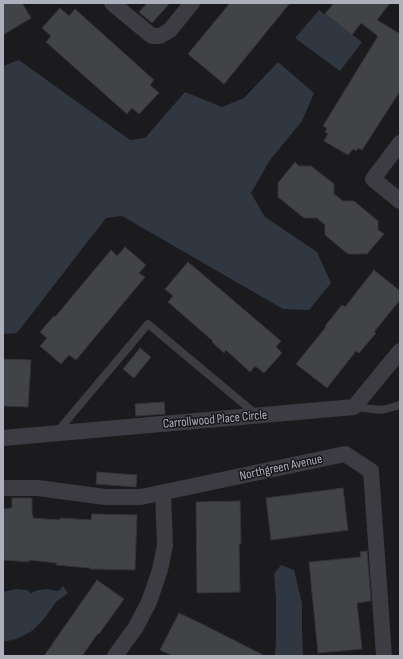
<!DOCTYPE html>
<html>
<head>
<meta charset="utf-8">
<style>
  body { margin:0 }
  #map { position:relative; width:403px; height:659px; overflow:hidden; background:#1b1a1d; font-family:"Sofia Sans Condensed",sans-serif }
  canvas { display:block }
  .frame { position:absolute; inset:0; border:4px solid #aeb0bc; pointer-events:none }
</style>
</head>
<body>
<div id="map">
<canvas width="403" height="659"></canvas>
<div class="frame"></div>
</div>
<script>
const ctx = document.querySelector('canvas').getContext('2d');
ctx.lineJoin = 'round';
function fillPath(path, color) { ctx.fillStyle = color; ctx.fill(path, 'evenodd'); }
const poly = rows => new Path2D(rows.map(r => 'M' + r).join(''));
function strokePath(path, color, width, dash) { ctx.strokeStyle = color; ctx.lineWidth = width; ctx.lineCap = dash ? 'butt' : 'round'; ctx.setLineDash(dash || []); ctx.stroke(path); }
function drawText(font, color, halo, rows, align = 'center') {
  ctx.font = font + ' "Sofia Sans Condensed",sans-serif'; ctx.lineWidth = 3; ctx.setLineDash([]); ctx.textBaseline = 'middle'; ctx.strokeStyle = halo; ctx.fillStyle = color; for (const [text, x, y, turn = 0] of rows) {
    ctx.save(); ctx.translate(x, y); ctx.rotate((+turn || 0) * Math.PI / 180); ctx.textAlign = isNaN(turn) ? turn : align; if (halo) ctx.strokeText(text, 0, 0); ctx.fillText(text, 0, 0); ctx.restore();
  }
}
fillPath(poly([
  [319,10,362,42,340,71,295,38],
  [19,60,130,140,145,138,185,92,222,107,244,98,278,62,314,93,302,121,270,160,251,193,265,217,317,252,331,283,309,310,283,309,122,216,106,218,17,333,3,334,3,66],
  [281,565,294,570,302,603,302,633,303,656,275,656,276,637,276,599,274,574],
  [63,586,68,593,56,602,44,619,32,631,16,639,3,642,3,592,16,589,27,590,31,593,38,590,46,589,58,591]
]), '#303741');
const building = poly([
  [3,3,22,3,31,18,3,35,3,3],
  [147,3,170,3,152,23,139,12,147,3],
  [230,3,290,3,224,84,188,54,230,3],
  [334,3,390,3,377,20,400,34,400,91,362,150,358,148,356,151,353,149,348,155,324,141,328,134,325,132,327,128,323,126,378,36,361,23,352,35,325,14,334,3],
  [60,8,69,16,75,9,154,80,150,85,159,93,139,114,132,108,127,114,46,42,51,36,42,28,60,8],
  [295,162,299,166,311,166,334,184,334,194,343,201,354,201,378,221,378,230,384,234,367,254,348,254,325,235,325,225,317,218,304,218,278,197,278,183,295,162],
  [125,247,146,265,139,273,145,277,76,360,69,355,61,364,40,346,47,338,40,332,54,316,55,317,111,250,117,256,125,247],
  [188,262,281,341,276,347,282,353,264,373,255,366,250,372,226,350,224,353,212,342,213,341,168,302,173,296,165,289,188,262],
  [374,270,400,291,400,300,374,332,376,333,359,353,356,351,327,388,296,364,326,327,325,326,342,305,345,307,374,270],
  [140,348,151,357,134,378,123,369,140,348],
  [3,359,31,360,28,407,3,406,3,359],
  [164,402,165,414,136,416,135,404,164,402],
  [97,472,137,475,136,487,96,484,97,472],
  [343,488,348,530,271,540,266,498,343,488],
  [12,498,32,498,32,515,33,515,33,518,60,520,60,518,91,520,92,514,137,515,135,570,90,569,90,568,56,565,57,563,29,560,29,562,3,560,3,509,12,508,12,498],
  [240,501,241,544,239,544,240,592,197,593,196,502,240,501],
  [367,551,371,601,357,603,362,649,318,653,309,562,361,557,360,552,367,551],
  [97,580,124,599,99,634,98,633,82,656,44,656,97,580],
  [179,613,206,626,265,656,173,656,160,650,179,613]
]);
fillPath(building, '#424347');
strokePath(building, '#353539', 1);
strokePath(poly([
  [354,407,382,410,400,405],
  [57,432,148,324,257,415]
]), '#3c3c42', 8);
strokePath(poly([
  [112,3,152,36,160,36,170,30,192,3],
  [400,143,373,179,400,201],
  [3,438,354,407,400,351],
  [3,488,38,488,105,497,141,497,345,454,371,471,384,656],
  [115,656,136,627,149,602,160,570,165,545,163,493]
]), '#3c3c42', 16);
drawText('13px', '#aeb0bc', '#161518', [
  ["Carrollwood Place Circle",215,420,-5],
  ["Northgreen Avenue",281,468,-12]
]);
</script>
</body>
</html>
